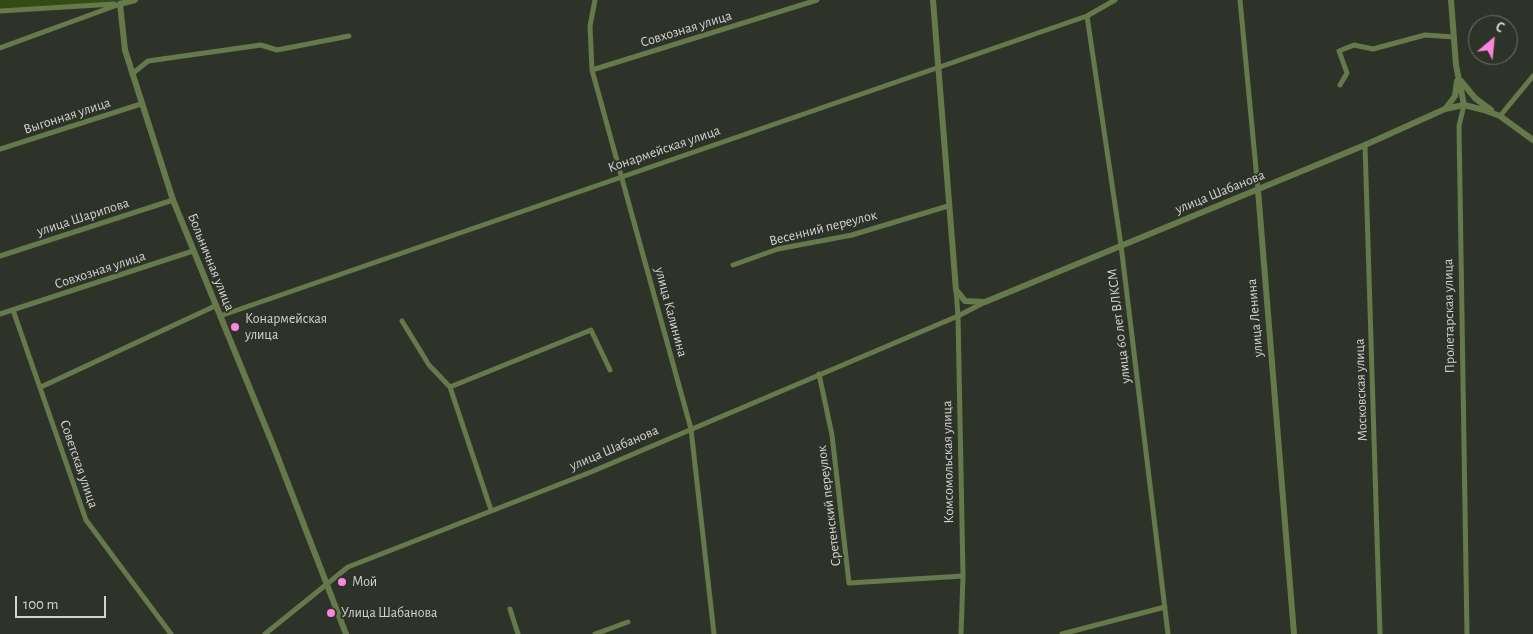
<!DOCTYPE html>
<html>
<head>
<meta charset="utf-8">
<style>
  body { margin:0 }
  #map { position:relative; width:1533px; height:634px; overflow:hidden; background:#2e332a; font-family:"Alegreya Sans",sans-serif }
  canvas { display:block }
  .north { position:absolute; left:1468px; top:15px; width:50px; height:50px; box-sizing:border-box; background:#2e332a; border:1px solid #70736c; border-radius:50%; rotate:28deg; font-size:14px; font-weight:700; line-height:20px; text-align:center; color:#d2d4cf }
  .north::after { content:''; display:block; margin:auto; width:18px; height:22px; background:#fe85df; clip-path:polygon(50% 0,100% 100%,50% 72%,0 100%) }
  .scale { position:absolute; left:15px; top:596px; width:91px; height:22px; box-sizing:border-box; border:2px solid #d2d4cf; border-top:0; padding-left:6px; font-size:15px; line-height:18px; white-space:nowrap; color:#d2d4cf; -webkit-text-stroke:4px #2e332a; paint-order:stroke }
</style>
</head>
<body>
<div id="map">
<canvas width="1533" height="634"></canvas>
<div class="north">С</div>
<div class="scale">100 m</div>
</div>
<script>
const ctx = document.querySelector('canvas').getContext('2d');
ctx.lineJoin = 'round';
function fillPath(path, color) { ctx.fillStyle = color; ctx.fill(path, 'evenodd'); }
const poly = rows => new Path2D(rows.map(r => 'M' + r).join(''));
function strokePath(path, color, width, dash) { ctx.strokeStyle = color; ctx.lineWidth = width; ctx.lineCap = dash ? 'butt' : 'round'; ctx.setLineDash(dash || []); ctx.stroke(path); }
function drawText(font, color, halo, rows, align = 'center') {
  ctx.font = font + ' "Alegreya Sans",sans-serif'; ctx.lineWidth = 4; ctx.setLineDash([]); ctx.textBaseline = 'middle'; ctx.strokeStyle = halo; ctx.fillStyle = color; for (const [text, x, y, turn = 0] of rows) {
    ctx.save(); ctx.translate(x, y); ctx.rotate((+turn || 0) * Math.PI / 180); ctx.textAlign = isNaN(turn) ? turn : align; if (halo) ctx.strokeText(text, 0, 0); ctx.fillText(text, 0, 0); ctx.restore();
  }
}
fillPath(poly([
  [0,0,135,0,0,13]
]), '#354a14');
strokePath(poly([
  [595,0,590,26,592,70,691,429,714,634],
  [1240,0,1258,190],
  [0,11,114,4],
  [1087,16,1121,245,1168,634],
  [0,48,120,4],
  [592,70,817,0],
  [132,74,148,61,261,45,277,50,349,36],
  [1340,85,1347,73,1339,51,1354,45,1373,49,1425,35,1454,37],
  [1464,105,1459,126,1467,634],
  [1500,116,1533,76],
  [1365,145,1380,634],
  [0,149,141,104],
  [0,256,173,200],
  [733,265,778,249,852,235,948,206],
  [956,290,958,316,963,576,961,634],
  [13,310,86,520,171,634],
  [0,314,193,251],
  [220,316,1087,16,1115,0],
  [402,321,429,365,450,387,491,510],
  [819,374,832,435,849,583,963,576],
  [41,387,215,306],
  [450,387,591,330,610,370],
  [510,609,518,634],
  [265,634,348,567,591,472,958,316,985,302],
  [595,634,628,622],
  [1062,634,1165,607]
]), '#65794a', 5);
strokePath(poly([
  [135,0,120,4,125,50,173,200,275,450,346,634],
  [933,0,956,290,965,301,985,302,1365,145,1445,109,1464,105,1484,110,1500,116,1533,140],
  [1451,0,1456,65,1464,105],
  [1461,81,1475,98,1491,110],
  [1446,108,1455,96,1457,81],
  [1258,190,1294,634]
]), '#65794a', 6);
for (const [x, y, r, color] of [
  [235,327,5,"#fe85df"],
  [342,582,5,"#fe85df"],
  [331,613,5,"#fe85df"]
]) { const dot = new Path2D(); dot.arc(x, y, r, 0, 2 * Math.PI); ctx.fillStyle = color; ctx.fill(dot); strokePath(dot, '#2e332a', 2); }
drawText('14px', '#d2d4cf', '#2e332a', [
  ["Совхозная улица",686,29,-17],
  ["Выгонная улица",67,116,-18],
  ["Конармейская улица",664,149,-19],
  ["улица Шабанова",1220,192,-22],
  ["улица Шарипова",83,217,-18],
  ["Весенний переулок",823,228,-14],
  ["Больничная улица",211,262,68],
  ["Совхозная улица",100,270,-18],
  ["улица Калинина",671,312,75],
  ["Пролетарская улица",1449,316,-91],
  ["улица Ленина",1255,318,-95],
  ["улица 60 лет ВЛКСМ",1119,326,-97],
  ["Московская улица",1361,390,-92],
  ["улица Шабанова",614,448,-23],
  ["Комсомольская улица",948,462,-91],
  ["Советская улица",79,464,71],
  ["Сретенский переулок",829,506,-97]
]);
drawText('14px', '#d2d4cf', '#2e332a', [
  ["Конармейская",245,319],
  ["улица",245,335],
  ["Мой",352,582],
  ["Улица Шабанова",341,613]
], 'left');
</script>
</body>
</html>
